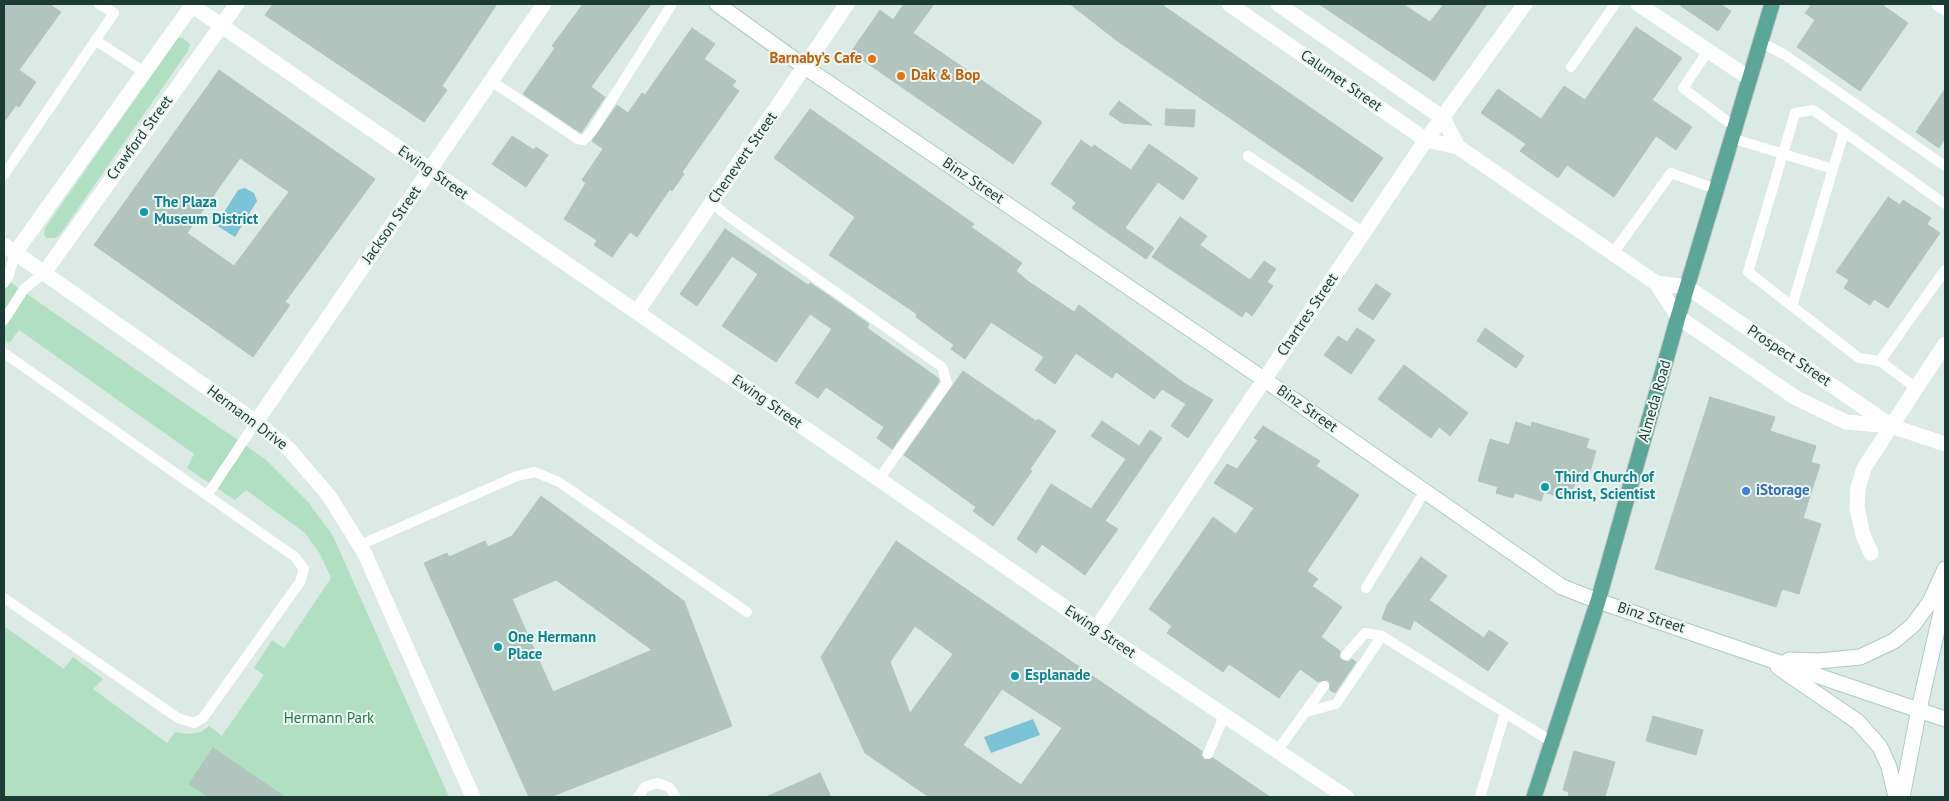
<!DOCTYPE html>
<html>
<head>
<meta charset="utf-8">
<style>
  body { margin:0 }
  #map { position:relative; width:1949px; height:801px; overflow:hidden; background:#dceae5; font-family:"PT Sans",sans-serif }
  canvas { display:block }
  .frame { position:absolute; inset:0; border:5px solid #1c3b35; pointer-events:none }
</style>
</head>
<body>
<div id="map">
<canvas width="1949" height="801"></canvas>
<div class="frame"></div>
</div>
<script>
const ctx = document.querySelector('canvas').getContext('2d');
ctx.lineJoin = 'round';
function fillPath(path, color) { ctx.fillStyle = color; ctx.fill(path, 'evenodd'); }
const poly = rows => new Path2D(rows.map(r => 'M' + r).join(''));
function strokePath(path, color, width, dash) { ctx.strokeStyle = color; ctx.lineWidth = width; ctx.lineCap = dash ? 'butt' : 'round'; ctx.setLineDash(dash || []); ctx.stroke(path); }
function drawText(font, color, halo, rows, align = 'center') {
  ctx.font = font + ' "PT Sans",sans-serif'; ctx.lineWidth = 4; ctx.setLineDash([]); ctx.textBaseline = 'middle'; ctx.strokeStyle = halo; ctx.fillStyle = color; for (const [text, x, y, turn = 0] of rows) {
    ctx.save(); ctx.translate(x, y); ctx.rotate((+turn || 0) * Math.PI / 180); ctx.textAlign = isNaN(turn) ? turn : align; if (halo) ctx.strokeText(text, 0, 0); ctx.fillText(text, 0, 0); ctx.restore();
  }
}
fillPath(poly([
  [178,38,183,38,190,44,188,51,61,233,56,238,47,238,44,235,45,228],
  [4,278,265,459,309,503,333,536,449,797,4,797,4,626,64,669,73,657,103,679,93,689,167,743,175,732,189,734,201,732,209,726,222,736,264,675,254,668,272,640,284,648,331,578,320,554,305,533,246,490,235,500,187,468,194,454,19,330,10,342,4,341]
]), '#b1dfc1');
fillPath(poly([
  [245,188,254,193,257,201,235,237,216,225,238,190],
  [1033,719,1040,735,991,753,984,737]
]), '#7cc3d7');
const building = poly([
  [4,4,49,4,61,12,19,70,36,82,19,107,16,105,4,122,4,4],
  [273,4,497,4,442,86,447,90,424,122,265,15,273,4],
  [583,4,651,4,591,87,605,97,581,133,523,94,555,48,552,46,583,4],
  [904,4,934,4,913,33,1042,122,1013,164,851,52,880,10,893,20,904,4],
  [1070,4,1161,4,1383,158,1352,202,1116,40,1070,4],
  [1319,4,1403,4,1430,22,1444,4,1487,4,1434,81,1319,4],
  [1678,4,1720,4,1731,11,1718,31,1678,4],
  [1812,4,1881,4,1908,23,1860,91,1797,47,1815,20,1805,13,1812,4],
  [1636,27,1682,58,1652,100,1692,127,1676,150,1656,136,1614,197,1567,165,1558,178,1520,151,1526,144,1481,113,1498,89,1541,119,1564,86,1585,100,1636,27],
  [692,28,715,44,704,59,736,81,732,86,739,91,682,172,684,174,672,191,670,189,637,237,630,232,612,257,594,245,597,240,564,219,586,183,582,180,603,149,592,141,617,105,628,113,642,93,645,95,692,28],
  [219,70,375,179,285,302,290,305,253,357,94,245,219,70],
  [240,158,289,192,234,266,187,233,240,158],
  [1945,89,1945,138,1939,148,1916,132,1945,89],
  [1119,101,1152,125,1122,123,1109,114,1119,101],
  [810,109,974,224,971,227,1022,263,1016,271,1029,282,1074,312,1079,305,1184,383,1213,400,1188,438,1171,426,1186,404,1162,389,1154,399,1116,372,1112,378,1076,353,1055,384,1035,370,1044,357,991,322,965,359,951,349,954,345,916,317,917,314,829,255,855,217,774,158,810,109],
  [1166,109,1195,110,1194,127,1165,125,1166,109],
  [512,136,534,150,536,147,548,155,526,187,492,164,512,136],
  [1081,140,1092,148,1094,145,1131,170,1149,144,1198,178,1183,200,1158,182,1125,228,1154,248,1146,259,1072,208,1076,203,1072,199,1051,184,1081,140],
  [1888,197,1900,205,1903,200,1931,218,1927,224,1940,233,1888,308,1874,299,1870,305,1844,288,1849,280,1836,272,1888,197],
  [1180,217,1207,236,1200,245,1250,280,1264,261,1276,269,1267,282,1273,286,1252,316,1246,311,1242,317,1152,257,1180,217],
  [725,229,808,285,810,283,831,297,869,324,867,328,938,378,939,382,892,449,877,438,884,427,826,387,818,398,795,383,832,329,810,314,776,362,722,326,758,274,732,256,697,306,680,294,725,229],
  [1376,284,1391,294,1373,320,1358,310,1376,284],
  [1357,328,1375,340,1351,374,1324,355,1338,336,1347,342,1357,328],
  [1485,328,1524,356,1516,368,1477,341,1485,328],
  [1404,365,1468,413,1450,436,1439,427,1431,438,1378,399,1404,365],
  [963,371,1036,421,1038,419,1056,431,1030,469,1032,471,993,526,973,511,976,507,904,455,963,371],
  [1710,397,1775,417,1770,431,1816,446,1811,462,1820,465,1803,518,1821,524,1799,594,1782,589,1776,607,1655,569,1710,397],
  [1102,421,1139,446,1150,430,1162,438,1105,521,1118,529,1085,575,1042,544,1036,553,1017,539,1051,484,1091,509,1126,459,1091,436,1102,421],
  [1516,422,1531,427,1532,422,1589,439,1586,448,1596,451,1589,475,1579,476,1572,490,1565,494,1557,496,1544,492,1541,501,1515,493,1513,498,1496,493,1498,487,1478,481,1490,439,1509,445,1516,422],
  [1263,426,1320,461,1316,466,1359,495,1307,571,1318,579,1312,586,1342,607,1321,637,1340,651,1339,657,1342,660,1348,662,1352,659,1356,662,1335,693,1330,690,1330,684,1328,680,1318,682,1300,669,1279,698,1229,664,1223,672,1167,633,1172,626,1149,609,1213,517,1236,534,1254,508,1214,483,1227,464,1237,469,1258,440,1254,438,1263,426],
  [541,496,684,601,732,726,550,797,529,797,424,563,447,553,449,557,485,541,488,547,512,536,541,496],
  [556,580,652,650,553,692,512,599,556,580],
  [896,541,1202,751,1201,755,1205,760,1213,758,1270,797,929,797,865,753,821,657,896,541],
  [915,626,953,654,910,713,890,662,915,626],
  [1002,689,1062,728,1021,785,963,745,1002,689],
  [1421,557,1447,576,1429,600,1484,638,1489,630,1508,643,1488,671,1414,620,1410,630,1382,619,1387,605,1421,557],
  [1653,716,1703,730,1696,755,1646,741,1653,716],
  [213,748,285,797,209,797,189,784,213,748],
  [1574,751,1615,762,1605,797,1568,797,1569,792,1563,790,1574,751],
  [820,773,831,797,766,797,820,773]
]);
fillPath(building, '#b1c5be');
strokePath(building, '#aec5bd', 1);
const secondary = poly([
  [717,4,805,67,1265,380,1562,587,1598,601,1945,719],
  [1789,660,1819,661,1860,657,1894,641,1913,625,1930,602,1945,569],
  [1778,667,1858,722,1880,747,1889,767,1896,797],
  [1902,797,1919,709,1945,595]
]);
const primary = poly([
  [1534,797,1598,601,1678,317,1772,4]
]);
strokePath(secondary, '#aecbc3', 17);
strokePath(primary, '#bbc4c2', 17);
strokePath(poly([
  [95,40,144,72],
  [1760,42,1785,55,1945,166],
  [1708,51,1683,88,1735,127],
  [1571,67,1615,4],
  [491,81,578,139,584,140,592,131,672,4],
  [1731,138,1833,169],
  [1248,156,1364,233],
  [4,175,114,13,99,4],
  [712,203,729,217,942,367,947,383,879,479],
  [1613,253,1671,173,1716,189],
  [4,283,9,275,15,253],
  [1792,306,1844,132],
  [4,320,24,289,44,273],
  [4,353,295,557,304,569,300,582,203,718,194,723,178,718,4,598],
  [1880,361,1945,270],
  [1916,388,1880,361,1859,358,1748,272,1795,113,1813,110,1945,204],
  [208,494,256,422],
  [360,545,517,476,535,472,559,482,747,612],
  [1366,588,1425,491],
  [1346,655,1365,633,1382,636,1552,742],
  [1306,712,1336,704,1382,636],
  [1277,751,1324,686],
  [1208,754,1224,716],
  [638,797,645,787,657,783,669,787,676,797],
  [1480,797,1505,713]
]), '#fff', 10);
strokePath(poly([
  [190,4,1096,629,1346,797],
  [1229,4,1426,140,1458,147,1656,283,1678,317,1796,398,1846,422,1891,426,1945,444],
  [1278,4,1443,118,1458,147],
  [1638,4,1749,78],
  [1939,4,1945,8],
  [15,253,193,4],
  [44,273,237,4],
  [1656,283,1687,287,1890,425],
  [637,312,847,4],
  [256,422,544,4],
  [1871,553,1863,535,1857,508,1858,488,1864,468,1945,344],
  [1096,629,1426,140,1525,4]
]), '#fff', 15);
strokePath(poly([
  [4,245,256,422,289,449,329,496,364,552,473,797]
]), '#fff', 15);
strokePath(secondary, '#fff', 15);
strokePath(primary, '#5ba697', 15);
for (const [x, y, r, color] of [
  [872,59,5,"#e8710a"],
  [901,76,5,"#e8710a"],
  [144,212,5,"#0f9aa8"],
  [1545,487,5,"#0f9aa8"],
  [1746,491,5,"#3f7fe0"],
  [498,647,5,"#0f9aa8"],
  [1015,676,5,"#0f9aa8"]
]) { const dot = new Path2D(); dot.arc(x, y, r, 0, 2 * Math.PI); ctx.fillStyle = color; ctx.fill(dot); strokePath(dot, '#ecf7f2', 2); }
drawText('bold 15px', '#c56008', '#ecf7f2', [
  ["Barnaby’s Cafe",862,59],
  ["Dak & Bop",911,76,"left"]
], 'right');
drawText('15px', '#1c3b35', '#ecf7f2', [
  ["Calumet Street",1341,81,35],
  ["Crawford Street",140,138,-54],
  ["Chenevert Street",743,158,-55],
  ["Ewing Street",433,173,35],
  ["Binz Street",973,181,34],
  ["Jackson Street",392,225,-55],
  ["Chartres Street",1308,315,-56],
  ["Prospect Street",1789,356,34],
  ["Almeda Road",1655,401,-74],
  ["Ewing Street",767,402,35],
  ["Binz Street",1307,409,35],
  ["Hermann Drive",247,418,37],
  ["Binz Street",1651,618,18],
  ["Ewing Street",1100,632,34]
]);
drawText('bold 15px', '#0d838f', '#ecf7f2', [
  ["The Plaza",154,203],
  ["Museum District",154,220],
  ["Third Church of",1555,478],
  ["Christ, Scientist",1555,495],
  ["One Hermann",508,638],
  ["Place",508,655],
  ["Esplanade",1025,676]
], 'left');
drawText('bold 15px', '#366cbe', '#ecf7f2', [
  ["iStorage",1756,491]
], 'left');
drawText('15px', '#227648', '#ecf7f2', [
  ["Hermann Park",329,719]
]);
</script>
</body>
</html>
